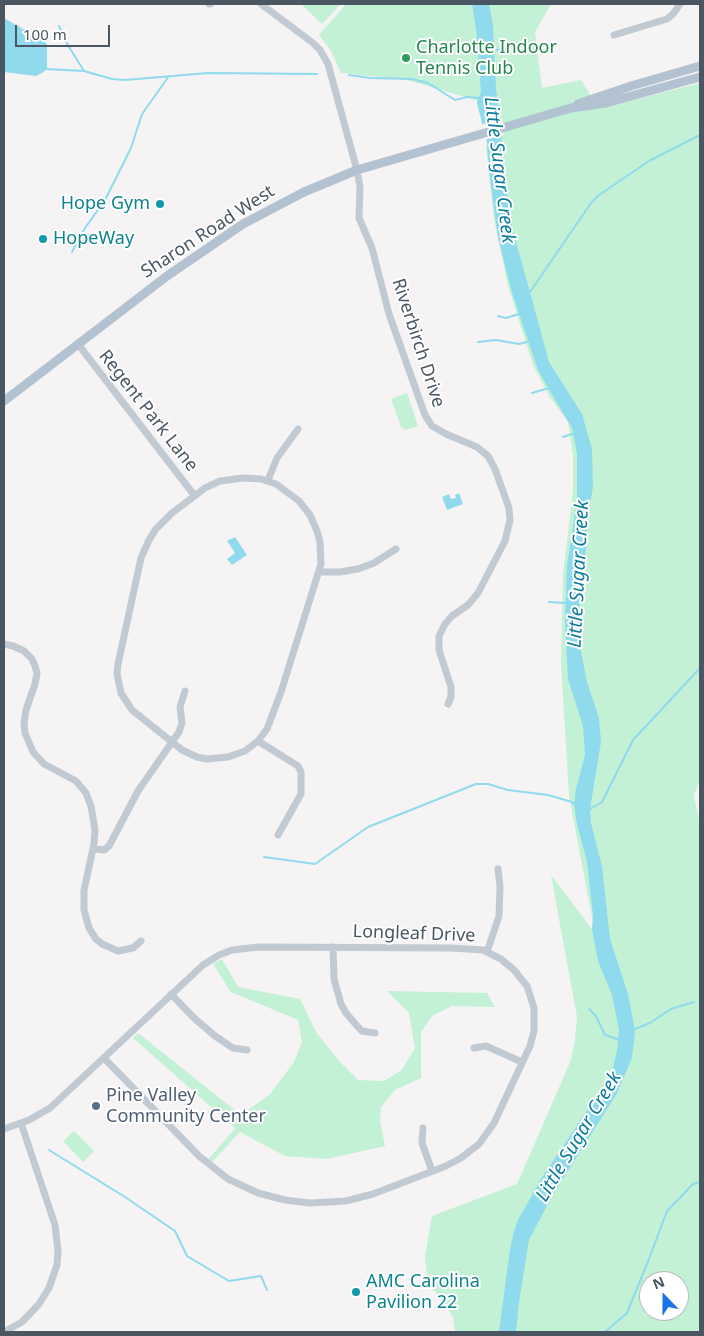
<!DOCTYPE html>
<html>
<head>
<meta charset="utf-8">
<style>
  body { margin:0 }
  #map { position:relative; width:704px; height:1336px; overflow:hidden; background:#f5f3f3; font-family:"Noto Sans",sans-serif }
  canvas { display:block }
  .frame { position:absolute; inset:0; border:5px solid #4a5661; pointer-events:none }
  .north { position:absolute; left:639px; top:1271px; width:50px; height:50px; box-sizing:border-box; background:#fff; border:1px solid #b7bbc0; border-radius:50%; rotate:338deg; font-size:14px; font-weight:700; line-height:20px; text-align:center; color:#4a5661 }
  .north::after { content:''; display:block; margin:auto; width:18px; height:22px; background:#1a73e8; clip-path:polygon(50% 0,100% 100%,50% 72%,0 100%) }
  .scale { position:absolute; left:15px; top:25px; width:95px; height:22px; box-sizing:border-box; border:2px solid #4a5661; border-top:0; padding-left:6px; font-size:15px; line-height:18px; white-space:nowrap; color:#4a5661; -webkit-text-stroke:4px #fff; paint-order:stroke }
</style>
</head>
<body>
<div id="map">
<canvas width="704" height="1336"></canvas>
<div class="frame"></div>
<div class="north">N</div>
<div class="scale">100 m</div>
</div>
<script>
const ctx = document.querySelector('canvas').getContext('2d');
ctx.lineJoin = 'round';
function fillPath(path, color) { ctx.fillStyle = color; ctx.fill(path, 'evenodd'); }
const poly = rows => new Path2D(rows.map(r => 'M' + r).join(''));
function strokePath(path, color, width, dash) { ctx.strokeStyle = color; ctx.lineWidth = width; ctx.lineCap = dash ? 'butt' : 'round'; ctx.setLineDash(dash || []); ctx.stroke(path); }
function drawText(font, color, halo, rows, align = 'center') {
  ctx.font = font + ' "Noto Sans",sans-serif'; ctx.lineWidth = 4; ctx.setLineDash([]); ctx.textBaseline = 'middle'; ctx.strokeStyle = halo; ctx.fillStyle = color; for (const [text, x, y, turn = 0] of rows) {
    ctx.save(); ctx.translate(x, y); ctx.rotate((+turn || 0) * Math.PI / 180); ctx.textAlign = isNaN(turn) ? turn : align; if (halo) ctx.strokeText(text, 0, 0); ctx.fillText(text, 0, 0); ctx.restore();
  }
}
fillPath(poly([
  [301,4,341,4,322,24],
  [346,4,551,4,535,32,542,88,581,80,599,109,700,83,700,783,698,784,694,795,700,826,700,1332,455,1332,453,1318,444,1302,431,1287,427,1277,425,1256,432,1216,517,1184,571,1060,575,1039,577,1017,551,875,595,933,569,796,561,664,563,576,573,490,573,455,568,422,549,396,533,365,508,286,494,219,486,147,494,140,489,104,407,80,341,73,331,51,319,35],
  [649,1281,679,1281,679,1311,649,1311],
  [407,393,418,426,406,430,401,427,391,399],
  [222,959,238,987,300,999,316,1032,341,1063,358,1080,384,1081,402,1070,415,1048,409,1013,387,991,487,993,495,1007,452,1006,432,1016,421,1032,421,1078,395,1090,381,1107,380,1121,385,1146,327,1159,285,1156,240,1132,212,1162,208,1160,235,1128,133,1038,138,1033,241,1115,270,1094,294,1062,302,1042,298,1020,231,992,213,964],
  [74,1131,94,1151,83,1162,63,1141]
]), '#c3f1d5');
fillPath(poly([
  [472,4,489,4,493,25,496,88,508,200,513,231,533,303,549,362,582,414,592,449,593,487,588,517,585,565,580,595,579,625,580,647,587,682,599,718,601,742,590,809,591,823,602,866,610,939,628,994,635,1031,632,1058,616,1095,552,1196,529,1240,519,1302,516,1332,499,1332,510,1249,514,1231,518,1220,541,1179,604,1085,613,1067,617,1051,619,1030,612,995,598,961,592,929,593,916,587,862,577,824,574,804,576,789,585,755,583,726,568,679,565,622,567,566,577,499,577,453,572,428,548,388,538,370,512,293,498,237,489,172,487,143,477,103,478,98,481,92,476,29],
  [4,18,23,29,44,35,47,46,47,69,42,73,36,76,4,72],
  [459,493,463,504,447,510,442,497,449,494,451,499,456,498,455,495],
  [235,537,247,555,232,565,227,559,235,553,227,541]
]), '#90daee');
fillPath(poly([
  [502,119,504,135,484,140,480,125]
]), '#f5f3f3');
strokePath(poly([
  [59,26,69,47,84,71],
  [492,51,502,49,508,42],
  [46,69,84,71,112,79,125,80,208,73,317,74],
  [349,75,370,78,412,79,428,83,455,100,467,97,480,98],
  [72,252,85,228,105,200,131,148,142,114,169,76],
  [530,292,591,203,599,195,649,161,700,135],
  [498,316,506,318,522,313],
  [478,342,496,340,519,344,530,341],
  [532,393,549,388],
  [563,437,575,433],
  [549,602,566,603],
  [590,809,602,802,633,740,700,668],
  [264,857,315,864,368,827,476,784,488,784,508,790,548,795,572,802,575,805],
  [589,1009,596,1016,605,1035,620,1040],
  [633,1030,650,1023,671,1009,694,1002],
  [49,1150,125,1197,175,1231,187,1256,229,1281,261,1276,267,1290],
  [605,1332,627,1313,649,1259,667,1211,693,1184,700,1182]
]), '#90daee', 2);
strokePath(poly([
  [209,4,210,4],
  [261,4,313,43,320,50,328,64,357,170,360,187,359,218,372,248,389,314,425,415,432,426,446,434,477,447,488,456,495,469,509,508,510,520,505,541,478,593,468,605,452,616,445,624,439,636,439,650,451,687,451,697,448,704],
  [614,35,667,19,673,14,680,4],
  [78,344,194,495],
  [243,478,261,479,276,484,299,501,310,515,317,531,320,542,321,564,281,692,267,729,258,741,245,751,228,757,207,759,197,757,182,750,132,710,121,693,117,674,118,664,141,558,149,540,156,529,172,513,205,488,220,481,243,478],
  [268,480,277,458,298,429],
  [319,572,340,572,358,569,374,563,396,549],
  [4,644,13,646,24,651,32,659,35,666,37,673,35,684,26,710,24,723,25,733,33,752,44,764,76,781,86,793,91,806,95,830,94,844,84,890,84,910,89,928,96,939,102,944,118,951,133,948,141,941],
  [258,741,298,766,301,772,301,794,278,835],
  [94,849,104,850,109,846,138,791,179,732,182,723,180,707,185,691],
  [333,947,334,979,341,1004,346,1013,358,1027,362,1031,375,1033],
  [487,952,499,916,500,887,498,869],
  [171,994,193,1017,215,1036,233,1048,247,1050],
  [474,1048,486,1046,522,1062],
  [423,1128,422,1143,432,1171],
  [4,1129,29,1120,50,1108,203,965,219,955,232,950,259,947,451,948,483,950,501,959,514,970,527,986,534,1008,534,1031,530,1046,494,1123,479,1144,461,1158,446,1166,373,1194,346,1201,310,1203,285,1200,258,1193,228,1179,199,1156,104,1058],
  [4,1332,22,1322,39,1304,49,1288,57,1265,58,1251,55,1225,21,1123]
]), '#c1cad2', 7);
strokePath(poly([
  [578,104,631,86,700,66],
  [4,401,167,276,243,224,304,192,357,170,540,117,571,108,606,103,700,77]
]), '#b3c2d1', 9);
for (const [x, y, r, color] of [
  [406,58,5,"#2e9e5b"],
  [160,204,5,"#0f9aa8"],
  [43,239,5,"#0f9aa8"],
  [96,1106,5,"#5c6f8a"],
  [356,1292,5,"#0f9aa8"]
]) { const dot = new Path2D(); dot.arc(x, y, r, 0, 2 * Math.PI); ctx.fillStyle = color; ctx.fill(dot); strokePath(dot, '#fff', 2); }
drawText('18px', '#27864d', '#fff', [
  ["Charlotte Indoor",416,48],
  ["Tennis Club",416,69]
], 'left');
drawText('18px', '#0d838f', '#fff', [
  ["Hope Gym",150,204,"right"],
  ["HopeWay",53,239],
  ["AMC Carolina",366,1282],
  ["Pavilion 22",366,1303]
], 'left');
drawText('18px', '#4a5661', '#fff', [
  ["Sharon Road West",208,232,-33],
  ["Riverbirch Drive",418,343,72],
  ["Regent Park Lane",148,411,52],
  ["Longleaf Drive",414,934,2]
]);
drawText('18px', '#4e5e75', '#fff', [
  ["Pine Valley",106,1096],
  ["Community Center",106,1117]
], 'left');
drawText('italic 19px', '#0c7c9b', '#fff', [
  ["Little Sugar Creek",499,170,83],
  ["Little Sugar Creek",579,574,-87],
  ["Little Sugar Creek",579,1137,-59]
]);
</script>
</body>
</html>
